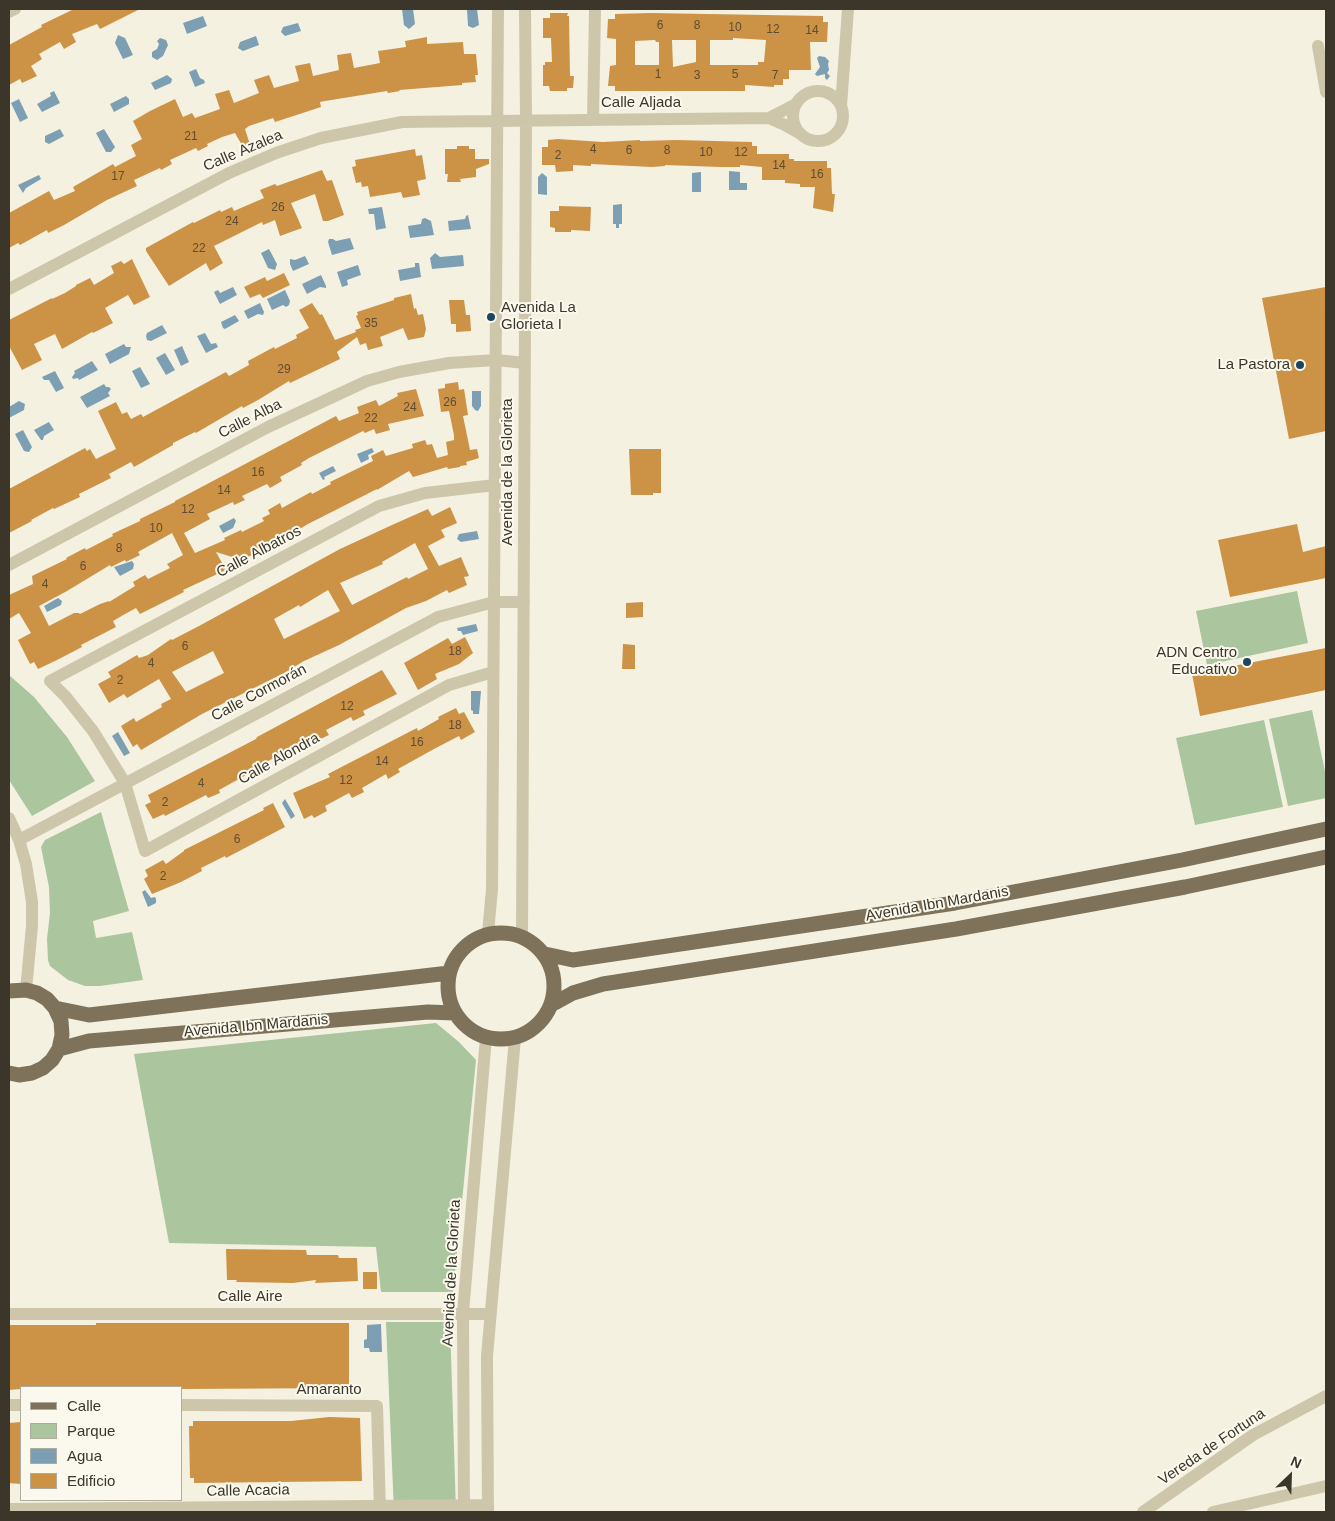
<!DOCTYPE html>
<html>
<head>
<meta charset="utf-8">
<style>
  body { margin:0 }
  #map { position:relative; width:1335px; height:1521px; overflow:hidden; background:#f4f1e0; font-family:Helvetica,sans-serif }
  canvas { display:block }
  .frame { position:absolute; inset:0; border:10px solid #3b352a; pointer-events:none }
  .legend { position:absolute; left:20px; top:1386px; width:162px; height:115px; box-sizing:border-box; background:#fbf9ed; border:1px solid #aeab9f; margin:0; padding:6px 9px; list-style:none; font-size:15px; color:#3b352a }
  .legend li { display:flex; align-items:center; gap:10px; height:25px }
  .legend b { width:25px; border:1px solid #aeab9f }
  .north { position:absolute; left:1265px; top:1451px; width:50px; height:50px; -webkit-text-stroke:4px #fbf9ed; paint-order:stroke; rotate:24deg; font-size:14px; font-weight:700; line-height:20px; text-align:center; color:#3b352a }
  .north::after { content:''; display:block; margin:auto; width:18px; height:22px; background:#3b352a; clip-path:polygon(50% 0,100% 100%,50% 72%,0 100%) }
</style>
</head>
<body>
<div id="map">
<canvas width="1335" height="1521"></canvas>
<div class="frame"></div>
<ul class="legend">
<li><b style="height:6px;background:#7e725a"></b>Calle</li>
<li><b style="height:14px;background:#abc59e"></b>Parque</li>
<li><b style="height:14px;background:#7c9fb4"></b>Agua</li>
<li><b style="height:14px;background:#cc9246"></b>Edificio</li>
</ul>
<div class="north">N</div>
</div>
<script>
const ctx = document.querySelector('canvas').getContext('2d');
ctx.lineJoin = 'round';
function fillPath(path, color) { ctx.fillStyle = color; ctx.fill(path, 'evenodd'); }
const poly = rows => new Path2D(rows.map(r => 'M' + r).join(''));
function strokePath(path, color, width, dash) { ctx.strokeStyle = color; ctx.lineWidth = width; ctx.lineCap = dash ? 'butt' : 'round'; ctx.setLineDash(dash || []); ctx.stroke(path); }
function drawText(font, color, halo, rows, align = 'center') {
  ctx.font = font + ' Helvetica,sans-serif'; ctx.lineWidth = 4; ctx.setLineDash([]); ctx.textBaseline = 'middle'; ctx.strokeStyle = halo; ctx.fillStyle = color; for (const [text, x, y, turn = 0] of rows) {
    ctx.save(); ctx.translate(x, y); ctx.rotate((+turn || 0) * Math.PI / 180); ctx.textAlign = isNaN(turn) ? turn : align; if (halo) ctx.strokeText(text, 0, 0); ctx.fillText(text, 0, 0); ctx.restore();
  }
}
fillPath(poly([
  [1297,591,1308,643,1207,665,1196,611],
  [9,675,34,697,67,737,95,781,32,816,9,780],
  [1312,710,1326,776,1326,798,1288,806,1269,719],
  [1264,720,1283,807,1195,825,1176,738],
  [101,812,129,911,93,921,96,938,132,932,143,980,100,986,85,986,68,980,50,966,48,960,47,939,50,913,49,887,41,847,45,840],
  [436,1023,459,1042,476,1060,453,1292,381,1292,376,1247,169,1243,134,1054],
  [386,1322,450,1322,456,1512,394,1512]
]), '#abc59e');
fillPath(poly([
  [402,9,413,9,415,24,409,29,404,25],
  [467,9,477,9,479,25,473,28,468,26],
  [203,16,207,26,187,34,183,23],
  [298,23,301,31,285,36,281,32,283,27],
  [118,35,125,38,133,55,123,59,115,43],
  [256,36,259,45,243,51,238,48,240,42],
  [160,38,166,40,168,45,163,56,157,60,152,57,152,52,157,49,159,44,157,41],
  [819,56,825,57,829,61,828,64,829,70,827,73,830,76,827,80,825,78,825,74,817,76,815,74,820,67,817,58],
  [196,69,200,78,204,80,205,83,195,87,189,72],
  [167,75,172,79,171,83,155,90,151,83],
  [54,91,60,103,42,112,37,104,51,96,50,93],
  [126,96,129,99,129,104,114,112,110,104],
  [19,99,28,118,20,122,11,103],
  [60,129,64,136,49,144,45,142,45,136],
  [104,129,115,147,111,152,106,152,96,133],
  [729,171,740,172,740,183,747,183,747,190,729,190],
  [701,172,701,192,692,192,692,173],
  [542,173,547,177,547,195,538,194,538,177],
  [39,175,41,179,26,188,23,193,18,185],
  [622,204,622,224,619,224,619,228,616,228,616,224,613,224,613,205],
  [382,207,386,228,376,230,374,214,369,214,368,209],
  [468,215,471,229,449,231,448,221,465,219,466,216],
  [425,218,431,221,434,235,410,238,408,226,421,224,422,219],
  [350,238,354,249,332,255,328,242,329,239,333,239,336,241],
  [269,249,277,264,275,270,268,268,261,253],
  [435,253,440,257,463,255,464,266,432,269,430,258],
  [305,256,309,264,293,271,290,264,290,259,295,260],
  [415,263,419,263,421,277,400,281,398,270,415,267],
  [358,265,361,275,347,280,348,285,342,287,337,272],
  [321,275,326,286,326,288,320,287,307,294,302,284],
  [233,287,237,295,220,304,214,292,218,290,220,293],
  [285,290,290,301,289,305,286,307,283,305,272,310,267,299],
  [260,303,264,312,263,315,258,314,248,319,244,311],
  [235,315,239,321,225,329,223,328,221,322],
  [162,325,167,333,151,341,147,340,146,336,147,333],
  [205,333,211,344,216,343,218,347,206,353,197,336],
  [124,344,126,347,131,347,129,354,110,364,105,354],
  [182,346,189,362,181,366,174,350],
  [165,353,175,370,166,375,156,358],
  [92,361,98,370,79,380,78,378,73,379,72,377,75,373,74,371],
  [140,367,150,384,141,388,132,371],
  [55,371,64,388,56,392,49,380,44,380,42,377],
  [104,384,106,387,109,387,111,389,108,393,110,396,87,408,80,397],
  [472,391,481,391,481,406,478,411,475,410,472,406],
  [19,401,25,404,24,410,9,418,9,407],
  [49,422,54,430,44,436,43,440,41,440,34,430],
  [23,430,32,447,29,452,24,451,15,434],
  [372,448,374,452,368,455,369,459,361,463,357,454],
  [333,466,336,471,324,477,325,479,323,480,319,473],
  [234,518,236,521,233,528,223,533,219,526],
  [477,531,479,539,461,542,457,539,459,534],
  [132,561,134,564,133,569,120,576,114,567],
  [58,598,62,601,61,605,47,612,44,606],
  [476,624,478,631,463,635,461,631,458,631,457,628],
  [471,691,481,691,479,714,473,714,473,711,471,710],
  [118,732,130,753,124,756,112,736],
  [285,799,295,816,291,819,282,803],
  [145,890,151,898,155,897,156,899,156,903,148,907,142,892],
  [381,1324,382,1352,370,1352,369,1348,364,1348,364,1340,367,1339,367,1325]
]), '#7c9fb4');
fillPath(poly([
  [74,9,140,9,100,29,97,24,72,34,76,42,64,49,60,42,39,54,42,59,31,66,37,76,22,83,20,79,9,85,9,45,42,27,41,25],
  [550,13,568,13,567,16,569,16,570,76,574,76,573,88,567,88,567,91,550,91,549,86,543,86,543,65,545,65,545,62,552,62,551,38,543,38,543,18,550,18],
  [650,13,823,16,823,22,828,22,827,42,810,42,811,70,789,70,789,79,783,79,783,85,774,85,774,87,745,85,745,91,615,91,615,86,608,86,610,66,616,65,616,39,607,38,608,19,615,19,615,14],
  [733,38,766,40,764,62,758,62,758,65,710,65,710,40,733,40],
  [655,40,656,42,659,42,659,65,635,65,635,41],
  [672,40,696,40,696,62,673,67],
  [427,37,427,44,463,42,464,54,476,54,478,75,475,75,476,82,462,83,462,85,399,90,400,91,388,93,387,91,325,101,320,102,321,107,275,122,273,118,249,126,245,129,252,151,247,154,235,133,222,137,207,144,208,146,198,151,196,148,170,160,172,164,161,170,160,168,134,180,137,186,107,200,64,225,48,233,47,230,20,245,18,243,9,248,9,213,49,191,54,200,75,191,73,187,113,164,115,167,136,156,131,145,142,139,133,121,150,111,175,99,183,117,192,113,195,118,220,109,215,94,229,90,234,103,259,93,254,80,269,75,274,88,299,81,295,66,310,63,313,76,339,70,337,55,351,53,354,68,380,63,378,51,406,47,405,41],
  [558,139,603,142,640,140,640,141,677,140,752,142,752,146,757,146,757,154,789,154,789,159,794,159,794,161,827,161,827,168,831,168,832,194,835,194,833,212,813,208,815,187,800,187,800,184,785,183,785,180,762,180,762,167,740,165,740,167,720,167,665,165,665,166,652,167,591,164,591,166,573,165,573,171,556,172,555,165,542,165,542,147,548,147,548,140],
  [457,146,469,146,469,149,475,149,475,159,489,159,489,164,476,169,476,177,460,179,461,182,447,182,448,174,445,174,445,149,457,149],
  [415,149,416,156,422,155,426,179,417,181,420,195,403,198,401,192,370,197,368,186,362,187,361,182,356,183,352,167,356,166,355,160],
  [322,170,327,181,332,180,344,215,328,221,323,221,315,194,291,203,302,228,280,236,275,220,263,225,262,222,214,246,223,263,210,271,206,263,169,286,146,251,146,248,193,222,194,223,220,210,221,212,232,207,234,211,264,198,260,190,275,184,277,186],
  [559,206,591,207,590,231,571,230,571,232,555,232,555,228,550,227,550,211,559,211],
  [132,259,150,297,134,305,128,295,105,308,113,323,93,333,92,332,62,349,55,334,34,344,42,360,22,370,9,346,9,320,52,298,52,299,65,293,76,286,76,285,90,278,94,285,114,273,111,266,121,261,124,264],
  [284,273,290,285,263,298,260,294,250,298,244,287,265,277,267,281],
  [1326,287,1326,431,1289,439,1262,298],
  [411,294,414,309,416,308,418,315,423,314,426,329,424,337,408,340,403,328,380,337,383,346,368,350,366,343,360,345,357,337,337,352,340,359,290,383,289,381,258,400,243,408,242,406,196,433,195,432,173,443,173,445,134,467,131,462,109,474,111,478,79,494,80,497,54,509,53,508,31,520,32,521,9,533,9,489,85,448,87,451,90,449,96,459,116,449,98,411,116,402,122,414,127,412,131,419,141,414,143,417,226,372,229,376,249,365,248,361,274,347,275,349,297,338,296,335,309,328,299,310,312,303,320,315,322,314,335,340,356,332,355,330,361,328,356,316,358,315,357,312,394,300,394,298],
  [449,300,464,300,466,315,470,315,471,331,456,332,456,324,451,324],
  [458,382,459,390,464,389,468,415,463,416,470,450,477,449,479,458,466,462,467,465,460,466,460,467,448,469,447,467,413,477,409,471,377,490,377,489,308,524,276,543,242,560,216,552,226,570,183,590,184,592,140,614,136,608,125,614,113,621,116,627,81,645,82,647,57,660,38,669,34,662,30,664,18,640,31,633,19,613,9,619,9,595,33,584,32,576,67,559,66,558,85,548,86,550,113,536,112,534,140,521,140,519,175,502,175,501,336,416,339,421,359,413,357,407,376,400,379,406,398,396,397,393,416,389,424,416,388,424,390,430,376,434,374,429,365,433,363,431,309,458,301,463,302,465,280,477,282,481,270,488,267,484,242,496,245,500,234,505,233,502,207,514,210,519,184,533,195,553,225,540,224,538,241,530,242,532,264,521,262,518,270,514,268,510,280,503,282,508,311,492,312,494,331,484,330,482,373,461,371,456,383,450,386,456,413,448,412,444,425,440,427,445,432,444,437,458,448,455,446,442,454,440,454,435,449,411,441,412,438,389,445,388,445,384],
  [172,533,183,555,167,564,170,568,148,579,145,575,133,582,135,586,109,602,109,601,100,604,80,614,79,613,74,613,49,626,39,606,67,591,110,565,111,567,125,560,126,562,140,555,138,552],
  [629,449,661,449,661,493,653,493,653,495,631,495],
  [450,507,457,523,441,530,445,537,428,546,439,566,461,557,469,576,464,577,467,585,449,593,447,590,426,601,406,608,339,645,304,661,286,672,202,714,141,750,137,744,133,747,121,726,134,718,136,722,162,707,161,704,171,699,159,679,127,698,124,694,109,703,98,684,111,677,108,672,137,655,139,658,148,655,171,639,172,640,199,626,340,549,392,525,428,509,432,516],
  [415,543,428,569,408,579,407,577,352,605,340,583,383,564,382,562],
  [328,590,340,611,284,639,274,619,299,605,300,607],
  [213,651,224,673,186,692,172,672],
  [1297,524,1303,552,1326,546,1326,578,1230,597,1218,540],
  [643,602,643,617,626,618,626,603],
  [465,637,473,653,459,664,435,674,437,679,418,690,404,663,448,638,452,644],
  [623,644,635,645,635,669,622,669],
  [1326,648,1326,690,1200,716,1192,674],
  [382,670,397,694,363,711,365,715,353,721,351,717,326,730,329,735,316,741,314,737,290,749,292,754,280,760,278,756,258,766,247,773,248,774,219,790,220,793,208,798,206,795,165,816,164,814,153,819,145,805,151,802,148,795,256,739,257,737],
  [456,708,459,714,464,712,475,732,461,740,459,736,434,749,398,769,400,772,388,779,386,774,362,788,364,792,352,798,349,793,325,806,327,811,314,818,312,815,304,819,293,793,330,777,328,774,411,731,417,728,418,731,439,719,438,717],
  [273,803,285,827,226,858,225,856,201,868,202,871,181,882,152,894,144,879,148,876,145,870,163,860,166,864,184,851,184,850,264,810,263,808],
  [226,1249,306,1250,307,1255,338,1255,339,1258,357,1258,358,1281,315,1283,316,1280,293,1283,236,1282,237,1280,227,1280],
  [363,1272,377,1272,377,1289,363,1289],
  [96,1323,349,1323,349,1388,181,1389,181,1387,21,1387,21,1389,9,1390,9,1325,96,1325],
  [329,1417,360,1418,362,1481,194,1483,194,1478,190,1478,189,1426,193,1426,193,1421,291,1421],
  [21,1422,21,1484,9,1483,9,1423]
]), '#cc9246');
strokePath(poly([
  [9,12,15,9],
  [1318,46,1326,92],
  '793 116a25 25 0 1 1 50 0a25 25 0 1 1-50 0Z',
  [796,104,769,118,785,125,799,133],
  [841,106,848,9],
  [593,120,595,9],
  [9,289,229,173,276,153,321,138,402,122,769,118],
  [9,565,268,427,367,381,399,372,449,363,496,360,525,363],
  [493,672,449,685,145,851,125,783,93,731,66,697,50,681,379,506,425,493,495,485],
  [9,818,19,840,26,864,32,902,32,926,26,990],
  [19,840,438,617,494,602,524,602],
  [488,933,492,889,498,9],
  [522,936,526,120,525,9],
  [9,1314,491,1314],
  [9,1405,21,1405],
  [181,1405,377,1406,380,1512],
  [9,1509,488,1505],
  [464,1512,463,1313,486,1037],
  [488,1512,487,1356,515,1038],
  [1143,1512,1253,1435,1326,1396],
  [1213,1512,1326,1486]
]), '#cec6aa', 12);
strokePath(poly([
  '448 986a53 53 0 1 1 106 0a53 53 0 1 1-106 0Z',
  [545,954,573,960,955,903,1182,860,1326,829],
  [9,991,26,990,37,993,47,999,55,1008,61,1021,62,1035,59,1049,52,1060,43,1068,32,1073,19,1075,9,1073],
  [551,1005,573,993,603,984,956,929,1185,887,1326,857],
  [55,1008,89,1015,449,973],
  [59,1049,89,1041,428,1012,455,1013]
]), '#7e725a', 15);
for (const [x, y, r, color] of [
  [491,317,5,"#1c4560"],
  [1300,365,5,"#1c4560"],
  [1247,662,5,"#1c4560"]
]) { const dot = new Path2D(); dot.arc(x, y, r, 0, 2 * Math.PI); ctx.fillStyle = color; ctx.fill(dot); strokePath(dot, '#fbf9ed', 2); }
drawText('12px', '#5f4c31', null, [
  ["6",660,26],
  ["8",697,26],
  ["10",735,28],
  ["12",773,30],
  ["14",812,31],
  ["1",658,75],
  ["5",735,75],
  ["3",697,76],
  ["7",775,76],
  ["21",191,137],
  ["4",593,150],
  ["6",629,151],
  ["8",667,151],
  ["10",706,153],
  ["12",741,153],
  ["2",558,156],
  ["14",779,166],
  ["16",817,175],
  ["17",118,177],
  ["26",278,208],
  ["24",232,222],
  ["22",199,249],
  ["35",371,324],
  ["29",284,370],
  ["26",450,403],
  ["24",410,408],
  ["22",371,419],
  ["16",258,473],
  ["14",224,491],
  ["12",188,510],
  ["10",156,529],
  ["8",119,549],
  ["6",83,567],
  ["4",45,585],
  ["6",185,647],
  ["18",455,652],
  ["4",151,664],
  ["2",120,681],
  ["12",347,707],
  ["18",455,726],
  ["16",417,743],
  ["14",382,762],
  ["12",346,781],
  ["4",201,784],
  ["2",165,803],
  ["6",237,840],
  ["2",163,877]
]);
drawText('15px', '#3b352a', '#fbf9ed', [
  ["Calle Aljada",641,103],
  ["Calle Azalea",243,151,-23],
  ["Calle Alba",250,419,-27],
  ["Avenida de la Glorieta",508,472,-90],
  ["Calle Albatros",259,552,-28],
  ["Calle Cormorán",259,693,-28],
  ["Calle Alondra",279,759,-29],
  ["Avenida Ibn Mardanis",937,904,-10],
  ["Avenida Ibn Mardanis",256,1026,-5],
  ["Avenida de la Glorieta",452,1273,-87],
  ["Calle Aire",250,1297],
  ["Amaranto",329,1390],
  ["Vereda de Fortuna",1212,1447,-34],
  ["Calle Acacia",248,1491,-1]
]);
drawText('15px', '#3b352a', '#fbf9ed', [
  ["Avenida La",501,308,"left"],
  ["Glorieta I",501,325,"left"],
  ["La Pastora",1290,365],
  ["ADN Centro",1237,653],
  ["Educativo",1237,670]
], 'right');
</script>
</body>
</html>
